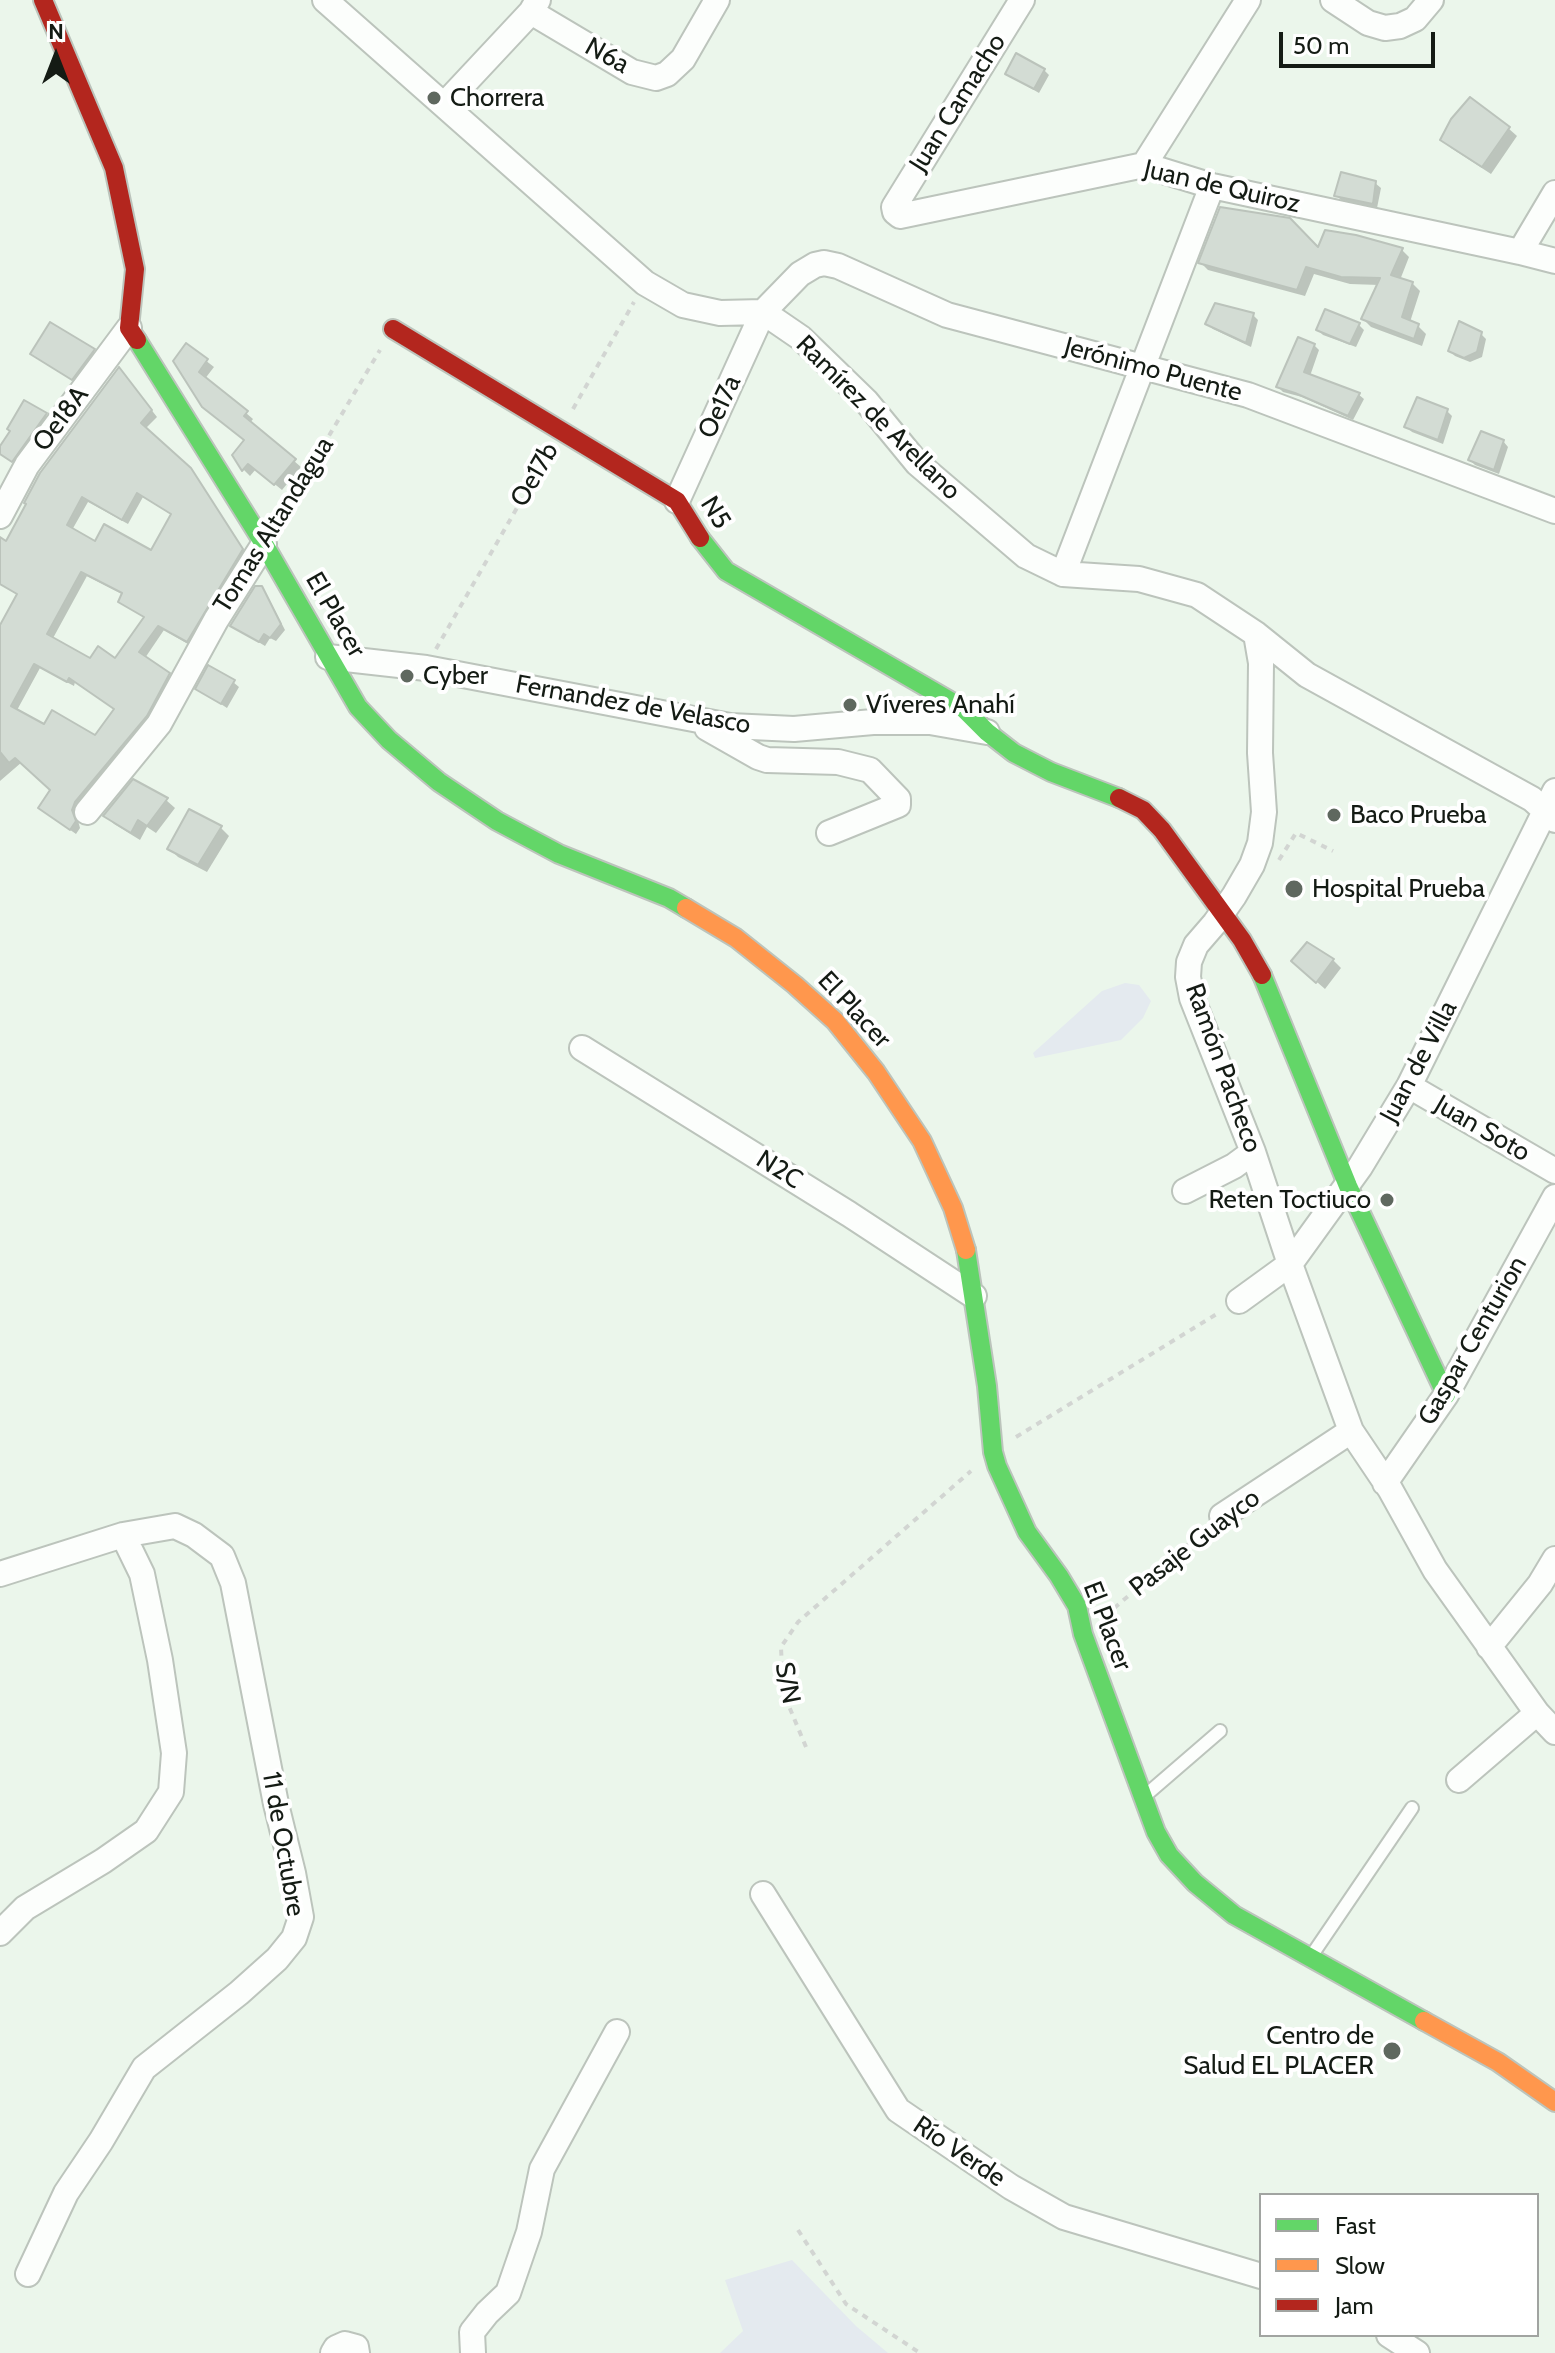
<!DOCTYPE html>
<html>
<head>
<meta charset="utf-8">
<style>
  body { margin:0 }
  #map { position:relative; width:1555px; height:2353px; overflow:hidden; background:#ebf6eb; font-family:Cabin,sans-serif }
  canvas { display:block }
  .legend { position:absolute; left:1259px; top:2193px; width:280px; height:144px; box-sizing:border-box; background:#fff; border:2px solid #a1a4a1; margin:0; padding:10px 14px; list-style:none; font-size:24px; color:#141b14 }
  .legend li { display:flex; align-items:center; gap:16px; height:40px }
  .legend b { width:40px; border:2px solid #a1a4a1 }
  .north { position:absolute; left:16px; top:16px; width:80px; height:80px; -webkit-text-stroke:6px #fff; paint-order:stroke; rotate:0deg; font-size:22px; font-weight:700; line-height:32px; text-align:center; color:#141b14 }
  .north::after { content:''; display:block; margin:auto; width:28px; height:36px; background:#141b14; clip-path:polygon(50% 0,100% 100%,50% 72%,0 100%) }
  .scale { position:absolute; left:1279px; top:32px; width:156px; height:36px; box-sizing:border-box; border:4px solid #141b14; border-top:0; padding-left:10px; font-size:24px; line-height:28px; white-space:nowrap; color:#141b14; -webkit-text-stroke:6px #fff; paint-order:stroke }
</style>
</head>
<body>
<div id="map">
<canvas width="1555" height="2353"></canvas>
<ul class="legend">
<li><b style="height:10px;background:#63d668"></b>Fast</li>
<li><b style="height:10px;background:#ff974d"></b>Slow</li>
<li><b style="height:10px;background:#b3261e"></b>Jam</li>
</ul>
<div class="north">N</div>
<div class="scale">50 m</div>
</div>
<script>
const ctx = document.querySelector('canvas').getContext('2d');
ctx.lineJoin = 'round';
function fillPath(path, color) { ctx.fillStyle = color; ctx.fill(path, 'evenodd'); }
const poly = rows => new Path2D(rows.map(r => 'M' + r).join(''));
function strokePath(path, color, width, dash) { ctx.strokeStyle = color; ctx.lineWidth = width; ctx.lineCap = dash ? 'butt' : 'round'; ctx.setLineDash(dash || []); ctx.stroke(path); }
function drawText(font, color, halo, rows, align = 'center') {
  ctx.font = font + ' Cabin,sans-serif'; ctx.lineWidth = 8; ctx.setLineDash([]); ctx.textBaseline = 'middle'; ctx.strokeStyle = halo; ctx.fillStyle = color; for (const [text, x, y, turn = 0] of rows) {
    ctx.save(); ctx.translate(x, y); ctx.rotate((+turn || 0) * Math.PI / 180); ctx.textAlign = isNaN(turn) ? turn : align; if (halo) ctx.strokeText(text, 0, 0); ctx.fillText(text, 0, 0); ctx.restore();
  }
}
fillPath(poly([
  [1125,983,1139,985,1151,1001,1143,1018,1121,1040,1035,1058,1033,1053,1102,991],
  [792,2260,856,2326,888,2353,720,2353,743,2331,725,2280]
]), '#e4eaef');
fillPath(poly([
  [1044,70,1049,75,1039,93,1013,78,1007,73],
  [1508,128,1517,136,1491,174,1451,148,1443,139],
  [1375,183,1381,188,1377,208,1341,200,1336,195],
  [1402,250,1409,257,1400,280,1412,283,1420,291,1410,322,1418,326,1426,334,1422,346,1371,327,1363,319,1379,285,1350,284,1314,274,1305,296,1208,270,1201,263,1319,251],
  [1253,315,1258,320,1251,347,1213,329,1207,324],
  [1359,325,1364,330,1356,347,1323,335,1318,330],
  [1481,334,1486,339,1482,357,1470,362,1455,356,1450,351],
  [1314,345,1319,350,1310,376,1358,394,1364,399,1353,420,1302,397,1283,392,1278,387],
  [187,346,214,367,204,380,246,413,253,419,250,423,301,467,282,490,256,469,250,476,244,470,234,455,246,441,211,414],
  [93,351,98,356,78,384,32,354],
  [124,375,157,417,145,429,196,477,248,556,193,647,164,630,145,658,174,680,152,721,77,817,80,828,76,834,46,813,53,790,22,762,0,781,0,631,19,595,0,583,0,540,7,543],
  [143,497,172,515,152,553,95,543,72,530,88,502,128,524],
  [87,576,124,595,120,602,146,619,116,661,90,660,52,640],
  [40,668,74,686,75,682,116,710,96,738,44,727,16,712],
  [1447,411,1452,416,1443,444,1412,432,1407,427],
  [46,415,51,420,18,466,0,453,0,450],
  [1503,441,1508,447,1499,474,1475,465,1470,460],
  [261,588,266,593,285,630,276,641,270,638,265,646,232,626],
  [233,682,239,687,227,708,198,689],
  [166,800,175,808,156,833,147,827,140,840,114,824,106,816],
  [190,811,221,828,229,836,207,872,178,857,169,848],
  [1333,960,1341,968,1325,989,1302,969]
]), '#0003');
const building = poly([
  [1016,53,1045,69,1034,89,1005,74,1016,53],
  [1470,97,1510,127,1482,167,1440,140,1451,119,1470,97],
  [1341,172,1376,181,1373,204,1334,196,1341,172],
  [1220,207,1290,218,1318,247,1325,230,1356,235,1403,248,1391,275,1413,282,1402,317,1419,324,1414,339,1361,319,1380,278,1341,277,1306,267,1297,290,1198,263,1220,207],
  [1215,303,1254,313,1246,343,1205,324,1215,303],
  [1325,309,1360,323,1350,344,1316,330,1325,309],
  [1459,321,1482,332,1477,352,1464,358,1448,351,1459,321],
  [50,322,95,349,72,380,30,354,50,322],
  [1298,337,1315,344,1304,372,1360,393,1348,416,1295,393,1276,387,1298,337],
  [186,343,208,359,199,372,248,411,244,416,296,459,274,485,248,464,242,471,232,455,244,440,202,407,173,361,186,343],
  [119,367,152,410,141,423,191,468,243,549,187,642,158,626,139,652,170,673,147,716,75,802,72,810,76,821,70,830,38,808,50,790,15,758,9,763,0,752,0,625,17,594,0,584,0,537,6,541,26,504,24,503,40,473,119,367],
  [137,493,171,514,151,550,104,524,95,541,67,525,82,497,122,520,137,493],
  [81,572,122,593,118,602,144,617,115,658,98,646,90,658,47,634,81,572],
  [34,664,67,682,69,678,114,709,95,735,52,710,44,724,11,706,34,664],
  [1417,397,1448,409,1438,440,1404,427,1417,397],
  [24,400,47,413,12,462,0,454,0,446,10,431,7,429,24,400],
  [1481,431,1504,440,1494,470,1468,460,1481,431],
  [255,586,262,586,281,624,270,638,264,634,259,642,230,626,255,586],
  [208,665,235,680,221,704,195,689,208,665],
  [133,779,168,798,147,826,138,820,131,833,103,816,133,779],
  [189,809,222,826,198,865,167,849,189,809],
  [1307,942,1334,959,1316,983,1291,961,1307,942]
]);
fillPath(building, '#d3dcd4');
strokePath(building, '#bbc3bb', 2);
const lane = poly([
  [1147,1794,1220,1731],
  [1312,1955,1412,1808]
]);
const street = poly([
  [325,0,645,283,683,305,720,313,763,312,801,338,866,401,917,463,1026,556,1063,574,1139,579,1197,595,1256,634,1307,675,1532,799,1555,820],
  [1022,0,894,207,895,212,900,216,1144,165,1212,186,1520,252,1555,261],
  [1333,0,1368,23,1385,28,1400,26,1415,19,1431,0],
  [531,12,632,72,656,78,667,74,683,59,717,0],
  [444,105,531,12,538,0],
  [1144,165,1248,0],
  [1520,252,1555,193],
  [677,501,763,312,800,274,815,265,824,263,838,266,947,315,1248,395,1555,511],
  [0,516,27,465,129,328],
  [1063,574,1212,186],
  [1256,634,1261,663,1260,753,1264,812,1260,843,1252,865,1234,896,1215,923,1196,945,1189,962,1188,977,1192,998,1253,1152,1290,1264,1351,1431,1390,1489,1435,1570,1537,1713,1555,1732],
  [328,657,426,668,730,726,794,729,873,722,930,722,987,732],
  [707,728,758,757,767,760,838,762,870,770,898,799,898,805,829,833],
  [87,812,159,724,216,620,264,544],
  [582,1048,849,1214,974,1296],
  [1409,1086,1555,1171],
  [1185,1191,1234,1166,1253,1152],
  [1239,1301,1290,1264,1360,1167,1409,1086,1555,791],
  [1385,1483,1446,1395,1555,1197],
  [1222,1516,1351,1431],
  [0,1574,123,1535,175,1526,194,1535,222,1556,233,1583,276,1804,293,1873,301,1917,294,1938,277,1959,239,1993,144,2068,101,2141,66,2193,28,2274],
  [1489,1647,1540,1584,1555,1559],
  [1459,1780,1537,1713],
  [763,1894,898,2110,1011,2187,1064,2217,1261,2276],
  [0,1933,25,1908,103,1861,146,1831,171,1792,174,1753,160,1660,142,1574,123,1535],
  [1389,2335,1417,2353],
  [333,2353,336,2348,345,2344,356,2347,357,2353],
  [473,2353,472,2332,487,2313,508,2293,529,2232,542,2169,617,2032]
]);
const fast = poly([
  [137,340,264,544,358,707,389,740,439,782,497,821,559,854,669,898,686,908],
  [700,538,726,571,964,709,987,732,1014,753,1051,772,1119,798],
  [1262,975,1348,1186,1446,1395],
  [966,1250,987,1386,993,1452,997,1466,1027,1532,1059,1576,1077,1606,1083,1634,1143,1797,1156,1832,1169,1855,1195,1883,1234,1915,1424,2021]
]);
const slow = poly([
  [686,908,736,938,795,985,835,1021,876,1072,922,1141,953,1208,966,1250],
  [1424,2021,1498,2062,1555,2102]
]);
const jam = poly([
  [43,0,114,168,135,269,129,328,137,340],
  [393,329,677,501,700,538],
  [1119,798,1143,810,1162,830,1242,940,1262,975]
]);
strokePath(lane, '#bcc4bc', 16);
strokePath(street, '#bcc4bc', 28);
strokePath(fast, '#bcc4bc', 22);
strokePath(slow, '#bcc4bc', 22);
strokePath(jam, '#bcc4bc', 22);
strokePath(poly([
  [573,409,634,302],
  [280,518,380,350],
  [436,649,549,452],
  [1279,860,1296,833,1333,851],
  [1016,1437,1220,1312],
  [1105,1616,1205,1530],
  [806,1747,783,1692,781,1647,798,1622,971,1471],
  [798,2230,846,2304,920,2353]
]), '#d2d5d2', 4, [6, 6]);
strokePath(lane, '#fcfefc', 12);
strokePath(street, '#fcfefc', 24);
strokePath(fast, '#63d668', 18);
strokePath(slow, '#ff974d', 18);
strokePath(jam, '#b3261e', 18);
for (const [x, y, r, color] of [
  [434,98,8,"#5f685f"],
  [407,676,8,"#5f685f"],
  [850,705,8,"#5f685f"],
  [1334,815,8,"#5f685f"],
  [1294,889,10,"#5f685f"],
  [1387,1200,8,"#5f685f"],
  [1392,2051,10,"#5f685f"]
]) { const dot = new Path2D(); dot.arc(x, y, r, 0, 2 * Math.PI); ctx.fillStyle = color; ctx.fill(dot); strokePath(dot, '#fff', 3); }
drawText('26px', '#141b14', '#fff', [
  ["N6a",607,56,29],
  ["Juan Camacho",958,103,-58],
  ["Juan de Quiroz",1222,187,13],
  ["Jerónimo Puente",1153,370,15],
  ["Oe17a",720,407,-65],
  ["Ramírez de Arellano",878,418,45],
  ["Oe18A",61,419,-53],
  ["Oe17b",535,475,-60],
  ["N5",715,513,58],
  ["Tomas Altandagua",274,525,-58],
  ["El Placer",335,615,60],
  ["Fernandez de Velasco",633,705,10],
  ["El Placer",854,1010,47],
  ["Juan de Villa",1419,1062,-62],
  ["Ramón Pacheco",1223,1068,70],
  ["Juan Soto",1482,1129,30],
  ["N2C",779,1170,32],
  ["Gaspar Centurion",1473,1341,-60],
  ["Pasaje Guayco",1195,1543,-38],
  ["El Placer",1107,1626,69],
  ["S/N",787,1683,79],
  ["11 de Octubre",283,1844,80],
  ["Río Verde",959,2152,34]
]);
drawText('26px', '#141b14', '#fff', [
  ["Chorrera",450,98],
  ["Cyber",423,676],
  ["Víveres Anahí",866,705],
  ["Baco Prueba",1350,815],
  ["Hospital Prueba",1312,889],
  ["Reten Toctiuco",1371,1200,"right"],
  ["Centro de",1374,2036,"right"],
  ["Salud EL PLACER",1374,2066,"right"]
], 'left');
</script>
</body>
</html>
